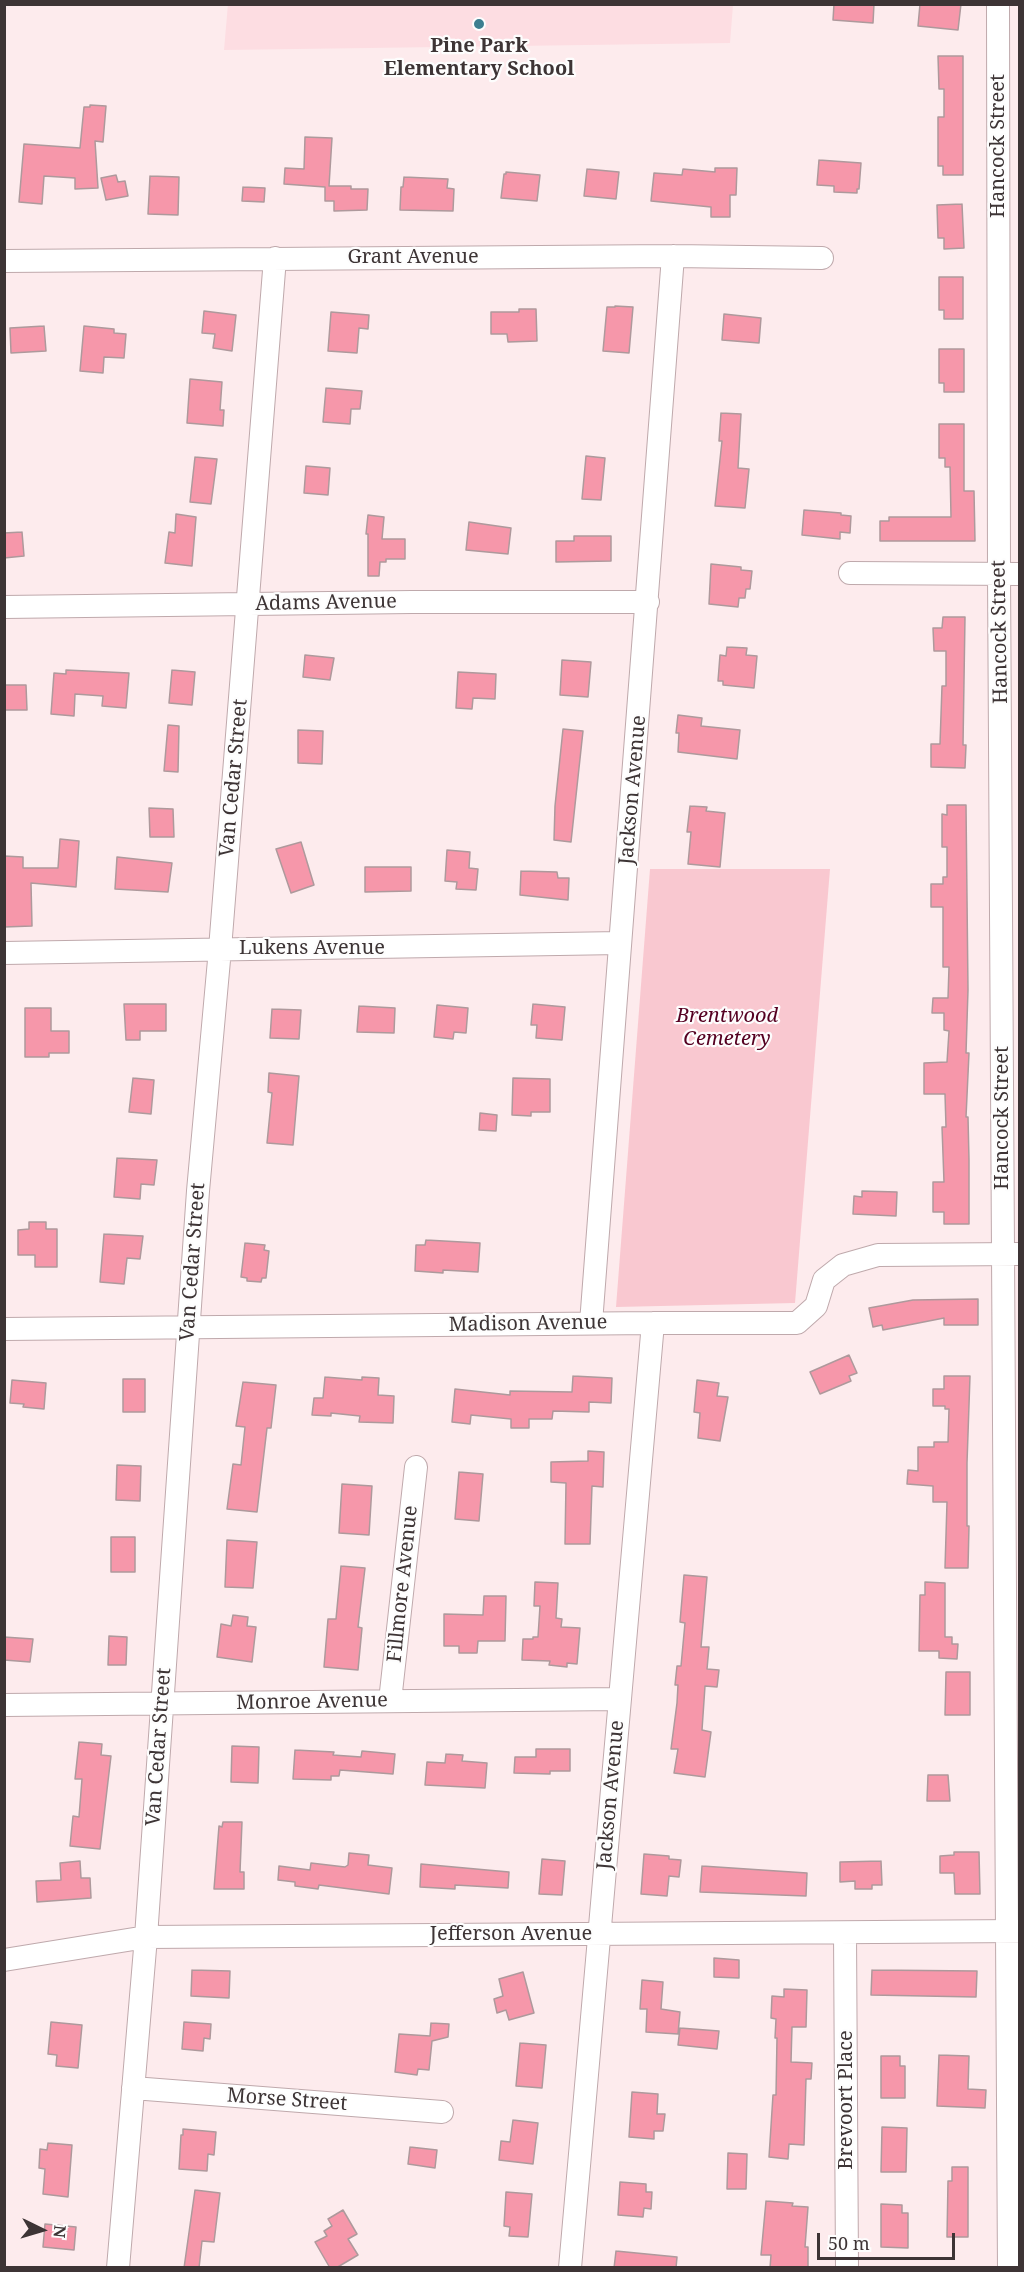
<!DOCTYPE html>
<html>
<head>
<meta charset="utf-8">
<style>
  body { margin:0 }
  #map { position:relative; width:1024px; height:2272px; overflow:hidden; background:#fdebed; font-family:"Noto Serif",serif }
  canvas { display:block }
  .frame { position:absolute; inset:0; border:6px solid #3d3435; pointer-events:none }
  .north { position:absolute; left:12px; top:2200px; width:60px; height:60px; -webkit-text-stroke:4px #fdfdfd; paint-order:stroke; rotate:95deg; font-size:16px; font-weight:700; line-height:24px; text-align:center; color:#3d3435 }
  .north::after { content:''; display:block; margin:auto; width:21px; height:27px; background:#3d3435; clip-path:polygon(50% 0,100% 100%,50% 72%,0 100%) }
  .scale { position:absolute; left:817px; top:2233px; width:138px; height:27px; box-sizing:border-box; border:3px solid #3d3435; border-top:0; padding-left:8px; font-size:18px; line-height:21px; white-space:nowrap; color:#3d3435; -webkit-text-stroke:4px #fdfdfd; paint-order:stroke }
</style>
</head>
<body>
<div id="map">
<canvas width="1024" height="2272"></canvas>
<div class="frame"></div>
<div class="north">N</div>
<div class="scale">50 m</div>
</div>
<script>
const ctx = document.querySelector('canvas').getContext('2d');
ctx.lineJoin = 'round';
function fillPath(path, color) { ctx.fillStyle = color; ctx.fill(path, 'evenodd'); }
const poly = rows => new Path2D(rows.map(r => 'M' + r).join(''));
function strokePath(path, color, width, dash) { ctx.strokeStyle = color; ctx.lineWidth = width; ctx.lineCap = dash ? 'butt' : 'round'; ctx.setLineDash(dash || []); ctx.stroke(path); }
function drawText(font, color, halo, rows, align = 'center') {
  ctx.font = font + ' "Noto Serif",serif'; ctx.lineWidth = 4.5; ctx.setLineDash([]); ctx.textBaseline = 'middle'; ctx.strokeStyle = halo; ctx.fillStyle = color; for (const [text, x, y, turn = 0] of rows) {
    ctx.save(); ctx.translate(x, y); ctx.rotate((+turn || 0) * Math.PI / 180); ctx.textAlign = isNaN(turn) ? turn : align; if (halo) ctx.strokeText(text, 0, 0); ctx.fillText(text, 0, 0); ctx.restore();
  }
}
fillPath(poly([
  [228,4,733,4,733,5,730,43,224,50]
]), '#fddde2');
fillPath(poly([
  [650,869,830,869,795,1303,616,1307]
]), '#f9c8d0');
const building = poly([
  [834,4,874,4,873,23,833,20,834,4],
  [920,4,961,4,958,30,918,26,920,4],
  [938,56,963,56,963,175,943,175,943,166,938,166,938,117,944,117,944,89,939,89,938,56],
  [90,105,106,106,103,142,95,141,98,188,75,189,75,178,44,176,42,204,19,202,24,144,80,148,84,107,90,107,90,105],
  [305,137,332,138,329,186,351,186,351,189,368,189,367,210,334,211,334,201,325,201,325,187,284,184,285,168,304,169,305,137],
  [819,160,861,163,859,189,857,189,857,193,834,192,834,186,817,185,819,160],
  [715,168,737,168,736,195,730,195,730,217,711,217,711,207,651,201,654,173,682,175,683,169,715,172,715,168],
  [587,169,619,172,616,199,584,196,587,169],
  [506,172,540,175,537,201,501,198,504,174,506,174,506,172],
  [116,175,118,182,125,181,128,196,106,200,101,178,116,175],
  [150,176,179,177,178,215,148,214,150,176],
  [404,177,448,179,447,188,454,189,453,211,400,210,401,187,403,187,404,177],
  [243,187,265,188,264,202,242,201,243,187],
  [962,204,964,248,944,249,944,238,938,238,937,205,962,204],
  [939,277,963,277,963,319,944,319,944,310,939,310,939,277],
  [615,306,633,307,629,353,603,351,607,307,615,307,615,306],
  [519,309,536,309,537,341,508,342,507,334,491,334,491,312,519,312,519,309],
  [204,311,236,315,232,351,213,348,215,334,202,333,204,311],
  [331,312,369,315,368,329,359,328,357,353,328,351,331,312],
  [724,314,761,318,759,343,722,340,724,314],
  [44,326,46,351,11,353,10,328,44,326],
  [84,326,114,329,114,333,126,334,124,358,104,357,103,373,80,371,84,326],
  [939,349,964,349,964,392,944,392,944,383,939,383,939,349],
  [190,379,222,382,220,410,224,410,223,426,187,423,190,379],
  [326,388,362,391,360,409,351,409,350,424,323,422,326,388],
  [721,413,741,414,738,468,749,469,745,508,715,506,722,441,719,441,721,413],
  [939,424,964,424,964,491,974,491,975,541,880,541,880,521,889,521,889,517,951,517,950,467,945,467,945,458,939,458,939,424],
  [586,456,605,458,601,500,582,499,586,456],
  [195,457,217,459,211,504,190,502,195,457],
  [306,466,330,468,328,495,304,493,306,466],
  [804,510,841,513,841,515,851,516,850,533,840,532,840,539,802,535,804,510],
  [176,514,196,517,192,566,165,563,169,532,175,533,176,514],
  [368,515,384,517,382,539,405,539,405,559,386,559,386,562,380,562,379,576,368,576,368,534,366,534,368,515],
  [469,522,511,528,508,554,466,550,469,522],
  [22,532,24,556,4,558,4,533,22,532],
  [574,536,611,536,611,561,556,562,556,541,574,541,574,536],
  [711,564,741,567,741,570,752,571,750,589,746,589,745,598,739,598,738,607,709,604,711,564],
  [943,617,965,617,963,745,966,745,965,768,931,767,931,744,940,744,942,686,946,686,946,651,934,651,933,628,942,628,943,617],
  [727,647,747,648,746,655,757,656,754,688,723,685,723,681,718,681,720,655,726,656,727,647],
  [305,655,334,658,330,680,303,677,305,655],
  [562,660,591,662,588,697,560,695,562,660],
  [66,670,129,673,126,708,102,706,103,696,75,694,74,716,51,714,54,673,66,674,66,670],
  [172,670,195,672,192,705,169,703,172,670],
  [458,672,496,674,495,699,473,698,472,709,456,708,458,672],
  [4,685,26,685,27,710,4,710,4,685],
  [678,715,702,718,701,726,740,730,737,759,678,752,679,733,676,733,678,715],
  [168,725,179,726,178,772,164,771,168,725],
  [563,729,583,731,571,842,554,840,555,806,563,729],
  [298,730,323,731,322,764,298,763,298,730],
  [947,805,966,805,968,990,966,1053,969,1053,966,1117,968,1117,969,1160,969,1224,944,1224,944,1212,933,1212,933,1182,944,1182,942,1127,946,1127,945,1094,924,1094,924,1063,947,1062,949,1031,944,1030,944,1013,932,1013,933,998,948,998,949,967,943,967,943,907,931,907,931,884,943,884,943,877,947,877,947,847,942,847,942,814,947,815,947,805],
  [690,806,707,807,706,811,725,813,720,867,688,864,691,832,687,832,690,806],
  [149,808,173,809,174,837,150,837,149,808],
  [60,839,79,841,76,887,31,883,32,926,4,927,4,856,23,857,23,868,58,868,60,839],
  [301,842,314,885,291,893,276,849,301,842],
  [447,850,470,852,469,868,478,869,476,890,456,889,457,882,445,881,447,850],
  [117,857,172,863,168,892,115,889,117,857],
  [365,867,411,867,411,891,365,892,365,867],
  [521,871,557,872,558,878,569,878,568,900,520,895,521,871],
  [124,1004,166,1004,166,1031,140,1031,140,1040,126,1040,124,1004],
  [533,1004,565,1007,562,1040,536,1038,537,1025,531,1025,533,1004],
  [437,1005,468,1008,466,1033,454,1032,453,1039,434,1037,437,1005],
  [359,1006,395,1008,394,1033,357,1032,359,1006],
  [25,1008,51,1008,51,1031,69,1031,69,1053,49,1053,49,1057,25,1057,25,1008],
  [272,1009,301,1010,299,1039,270,1038,272,1009],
  [269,1073,299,1076,293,1145,267,1143,272,1093,268,1092,269,1073],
  [133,1078,154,1080,151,1114,129,1112,133,1078],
  [513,1078,550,1079,550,1112,531,1112,531,1116,512,1115,513,1078],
  [480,1113,497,1115,496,1131,479,1130,480,1113],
  [117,1158,157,1160,154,1185,141,1184,140,1199,114,1197,117,1158],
  [862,1191,897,1192,896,1216,853,1214,854,1196,862,1197,862,1191],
  [29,1222,46,1222,46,1229,57,1229,57,1267,35,1267,35,1255,18,1255,18,1230,29,1229,29,1222],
  [104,1234,143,1236,140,1259,127,1258,124,1284,100,1282,104,1234],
  [426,1240,480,1243,478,1272,443,1270,443,1273,415,1271,416,1245,425,1245,426,1240],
  [245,1243,265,1245,264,1250,269,1251,266,1278,262,1278,261,1282,247,1281,247,1278,241,1277,245,1243],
  [978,1299,978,1325,944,1325,944,1318,883,1330,882,1325,873,1327,869,1308,913,1300,978,1299],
  [849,1355,857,1373,849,1376,851,1381,820,1394,810,1372,849,1355],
  [573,1376,612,1378,611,1403,589,1402,589,1412,553,1411,552,1419,529,1419,529,1428,511,1428,511,1419,471,1415,470,1424,452,1422,455,1389,510,1395,510,1391,572,1392,573,1376],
  [944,1376,970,1376,967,1463,967,1526,969,1526,968,1568,945,1568,947,1502,933,1502,933,1486,907,1484,908,1470,918,1471,918,1447,934,1447,934,1442,948,1442,949,1409,945,1409,945,1406,933,1406,933,1389,944,1389,944,1376],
  [325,1377,362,1380,362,1377,379,1378,378,1395,394,1396,393,1423,359,1422,360,1416,331,1413,331,1416,312,1415,314,1398,323,1398,325,1377],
  [123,1379,145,1379,145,1412,123,1412,123,1379],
  [12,1380,46,1383,44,1409,23,1407,24,1404,10,1403,12,1380],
  [697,1380,719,1383,717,1396,728,1397,720,1441,698,1438,700,1413,694,1412,697,1380],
  [243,1382,276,1385,271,1428,267,1428,257,1512,227,1509,233,1464,241,1465,245,1427,236,1426,243,1382],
  [588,1451,604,1452,603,1487,592,1486,590,1544,565,1544,566,1483,551,1482,551,1462,588,1461,588,1451],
  [117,1465,141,1466,140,1501,116,1500,117,1465],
  [459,1472,483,1474,479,1521,455,1519,459,1472],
  [342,1484,372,1486,369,1535,339,1533,342,1484],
  [111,1537,135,1537,135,1572,111,1572,111,1537],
  [227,1540,257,1542,253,1588,225,1587,227,1540],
  [341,1566,365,1568,358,1627,362,1628,358,1670,324,1667,328,1619,336,1619,341,1566],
  [684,1575,707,1577,701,1647,709,1647,707,1669,719,1670,717,1687,705,1686,702,1730,711,1732,705,1777,674,1773,678,1749,671,1749,677,1703,678,1685,675,1685,677,1666,681,1666,685,1623,680,1622,684,1575],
  [535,1582,558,1583,556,1618,562,1619,561,1627,580,1628,577,1664,567,1663,567,1667,549,1665,550,1661,522,1660,523,1639,533,1639,533,1637,538,1637,540,1606,534,1606,535,1582],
  [925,1582,945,1583,945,1637,952,1637,952,1644,958,1644,957,1659,939,1658,939,1651,919,1651,920,1595,925,1595,925,1582],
  [484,1596,506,1596,505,1641,478,1641,477,1653,459,1653,459,1646,444,1646,444,1614,483,1615,484,1596],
  [233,1615,248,1617,247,1626,256,1627,252,1662,217,1657,221,1624,231,1626,233,1615],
  [109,1636,127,1637,126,1665,108,1665,109,1636],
  [4,1637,33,1639,30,1662,4,1660,4,1637],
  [946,1672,970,1672,970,1715,945,1715,946,1672],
  [79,1742,102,1744,101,1755,111,1756,100,1849,70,1846,73,1816,79,1817,82,1779,75,1779,79,1742],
  [232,1746,259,1747,258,1783,231,1782,232,1746],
  [536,1749,570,1749,570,1771,550,1771,550,1774,514,1773,515,1757,536,1757,536,1749],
  [295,1750,334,1752,333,1755,361,1757,362,1751,395,1754,393,1774,340,1770,339,1776,331,1776,331,1780,293,1779,295,1750],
  [446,1754,463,1755,462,1761,487,1763,485,1788,425,1785,427,1762,445,1763,446,1754],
  [928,1775,948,1775,950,1801,927,1801,928,1775],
  [223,1822,242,1822,240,1872,244,1872,244,1889,214,1889,219,1826,222,1827,223,1822],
  [954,1852,979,1852,980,1894,955,1894,954,1873,940,1873,940,1856,954,1855,954,1852],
  [349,1853,369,1855,368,1865,392,1868,389,1894,319,1885,318,1889,295,1886,295,1882,278,1880,279,1866,310,1870,311,1863,345,1867,348,1865,349,1853],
  [644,1854,669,1856,669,1859,681,1860,679,1877,669,1876,667,1896,641,1894,644,1854],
  [542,1859,565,1861,562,1895,539,1894,542,1859],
  [80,1861,81,1878,90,1878,91,1898,37,1902,36,1881,61,1880,60,1863,80,1861],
  [881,1861,882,1885,872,1885,872,1889,855,1889,855,1881,840,1882,840,1862,881,1861],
  [421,1864,509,1872,508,1888,455,1885,455,1889,420,1887,421,1864],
  [702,1866,807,1873,806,1896,700,1892,702,1866],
  [714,1958,739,1960,739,1978,714,1977,714,1958],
  [192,1970,230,1971,229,1998,191,1996,192,1970],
  [872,1970,977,1971,976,1997,871,1995,872,1970],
  [523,1972,534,2013,509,2020,506,2010,497,2013,494,1999,503,1996,499,1979,523,1972],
  [642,1980,663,1982,661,2009,680,2012,678,2034,646,2032,647,2009,640,2009,642,1980],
  [784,1989,807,1990,806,2027,792,2027,791,2062,812,2063,811,2079,806,2079,804,2145,789,2144,788,2159,769,2157,773,2095,776,2095,777,2038,775,2038,776,2019,771,2018,772,1996,784,1997,784,1989],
  [51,2022,82,2025,78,2068,56,2066,57,2055,48,2054,51,2022],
  [184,2022,211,2024,210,2039,204,2038,203,2051,182,2049,184,2022],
  [431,2023,449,2024,448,2037,432,2041,429,2070,418,2069,417,2075,395,2072,399,2034,430,2036,431,2023],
  [680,2028,719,2031,717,2049,678,2045,680,2028],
  [520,2043,546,2045,542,2088,516,2086,520,2043],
  [939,2055,969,2056,968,2089,986,2090,985,2108,937,2106,939,2055],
  [881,2056,900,2056,900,2066,905,2066,905,2098,881,2098,881,2056],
  [632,2092,658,2094,657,2114,665,2114,663,2131,654,2131,654,2139,629,2137,632,2092],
  [513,2120,538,2123,533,2164,499,2160,501,2141,510,2142,513,2120],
  [882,2127,907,2128,906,2172,881,2172,882,2127],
  [183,2129,216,2132,214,2155,208,2154,207,2171,179,2169,181,2135,183,2135,183,2129],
  [48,2143,72,2145,68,2197,43,2194,45,2169,39,2168,40,2149,47,2150,48,2143],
  [410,2147,437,2150,435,2168,408,2164,410,2147],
  [728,2153,747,2154,746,2189,727,2189,728,2153],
  [952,2167,968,2167,968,2237,947,2237,948,2181,952,2181,952,2167],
  [620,2182,646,2184,646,2192,652,2192,651,2209,644,2208,643,2217,618,2215,620,2182],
  [195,2190,220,2193,214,2242,202,2241,199,2268,184,2268,195,2190],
  [506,2192,532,2194,528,2237,509,2236,510,2227,504,2226,506,2192],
  [766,2201,793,2203,792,2206,808,2207,805,2247,808,2247,808,2268,770,2268,771,2255,761,2255,766,2201],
  [881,2204,902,2205,902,2213,908,2213,908,2248,881,2247,881,2204],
  [343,2210,357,2234,348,2239,358,2255,336,2268,330,2268,315,2242,327,2236,324,2231,332,2226,328,2219,343,2210],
  [45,2224,76,2227,74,2250,43,2247,45,2224],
  [616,2251,677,2257,676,2268,614,2268,616,2251]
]);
fillPath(building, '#f697aa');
strokePath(building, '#ae999c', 1.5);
const street = poly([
  [998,4,999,574,1009,2268],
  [4,261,673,256,822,258],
  [850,573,1020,574],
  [4,607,412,602,648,602],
  [4,953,620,943],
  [591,1323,673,256],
  [4,1329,653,1323,797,1323,816,1306,824,1280,843,1265,878,1255,1020,1254],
  [390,1701,416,1467],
  [4,1705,619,1699],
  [845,1933,847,2268],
  [4,1960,146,1937,1020,1931],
  [133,2088,442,2112],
  [118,2268,146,1937,198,1191,220,949,275,258],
  [570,2268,653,1323]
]);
strokePath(street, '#bfa9ac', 24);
strokePath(street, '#fff', 22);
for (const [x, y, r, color] of [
  [479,24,6,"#3d7f90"]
]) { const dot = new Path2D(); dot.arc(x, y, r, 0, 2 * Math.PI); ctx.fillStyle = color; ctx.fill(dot); strokePath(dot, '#fdfdfd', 2); }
drawText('bold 20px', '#3d3435', '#fdfdfd', [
  ["Pine Park",479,46],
  ["Elementary School",479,69]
]);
drawText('20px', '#3d3435', '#fdfdfd', [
  ["Hancock Street",998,146,-90],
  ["Grant Avenue",413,257],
  ["Adams Avenue",326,603,-1],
  ["Hancock Street",1000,632,-91],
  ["Van Cedar Street",234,778,-85],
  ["Jackson Avenue",633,790,-85],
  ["Lukens Avenue",312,948],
  ["Hancock Street",1002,1118,-90],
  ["Van Cedar Street",193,1262,-86],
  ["Madison Avenue",528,1324,-1],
  ["Fillmore Avenue",403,1584,-84],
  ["Monroe Avenue",312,1702,-1],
  ["Van Cedar Street",159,1747,-86],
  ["Jackson Avenue",611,1795,-85],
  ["Jefferson Avenue",511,1934],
  ["Morse Street",287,2100,4],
  ["Brevoort Place",846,2100,-90]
]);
drawText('italic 20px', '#550021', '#fdfdfd', [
  ["Brentwood",727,1016],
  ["Cemetery",727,1039]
]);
</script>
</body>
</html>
